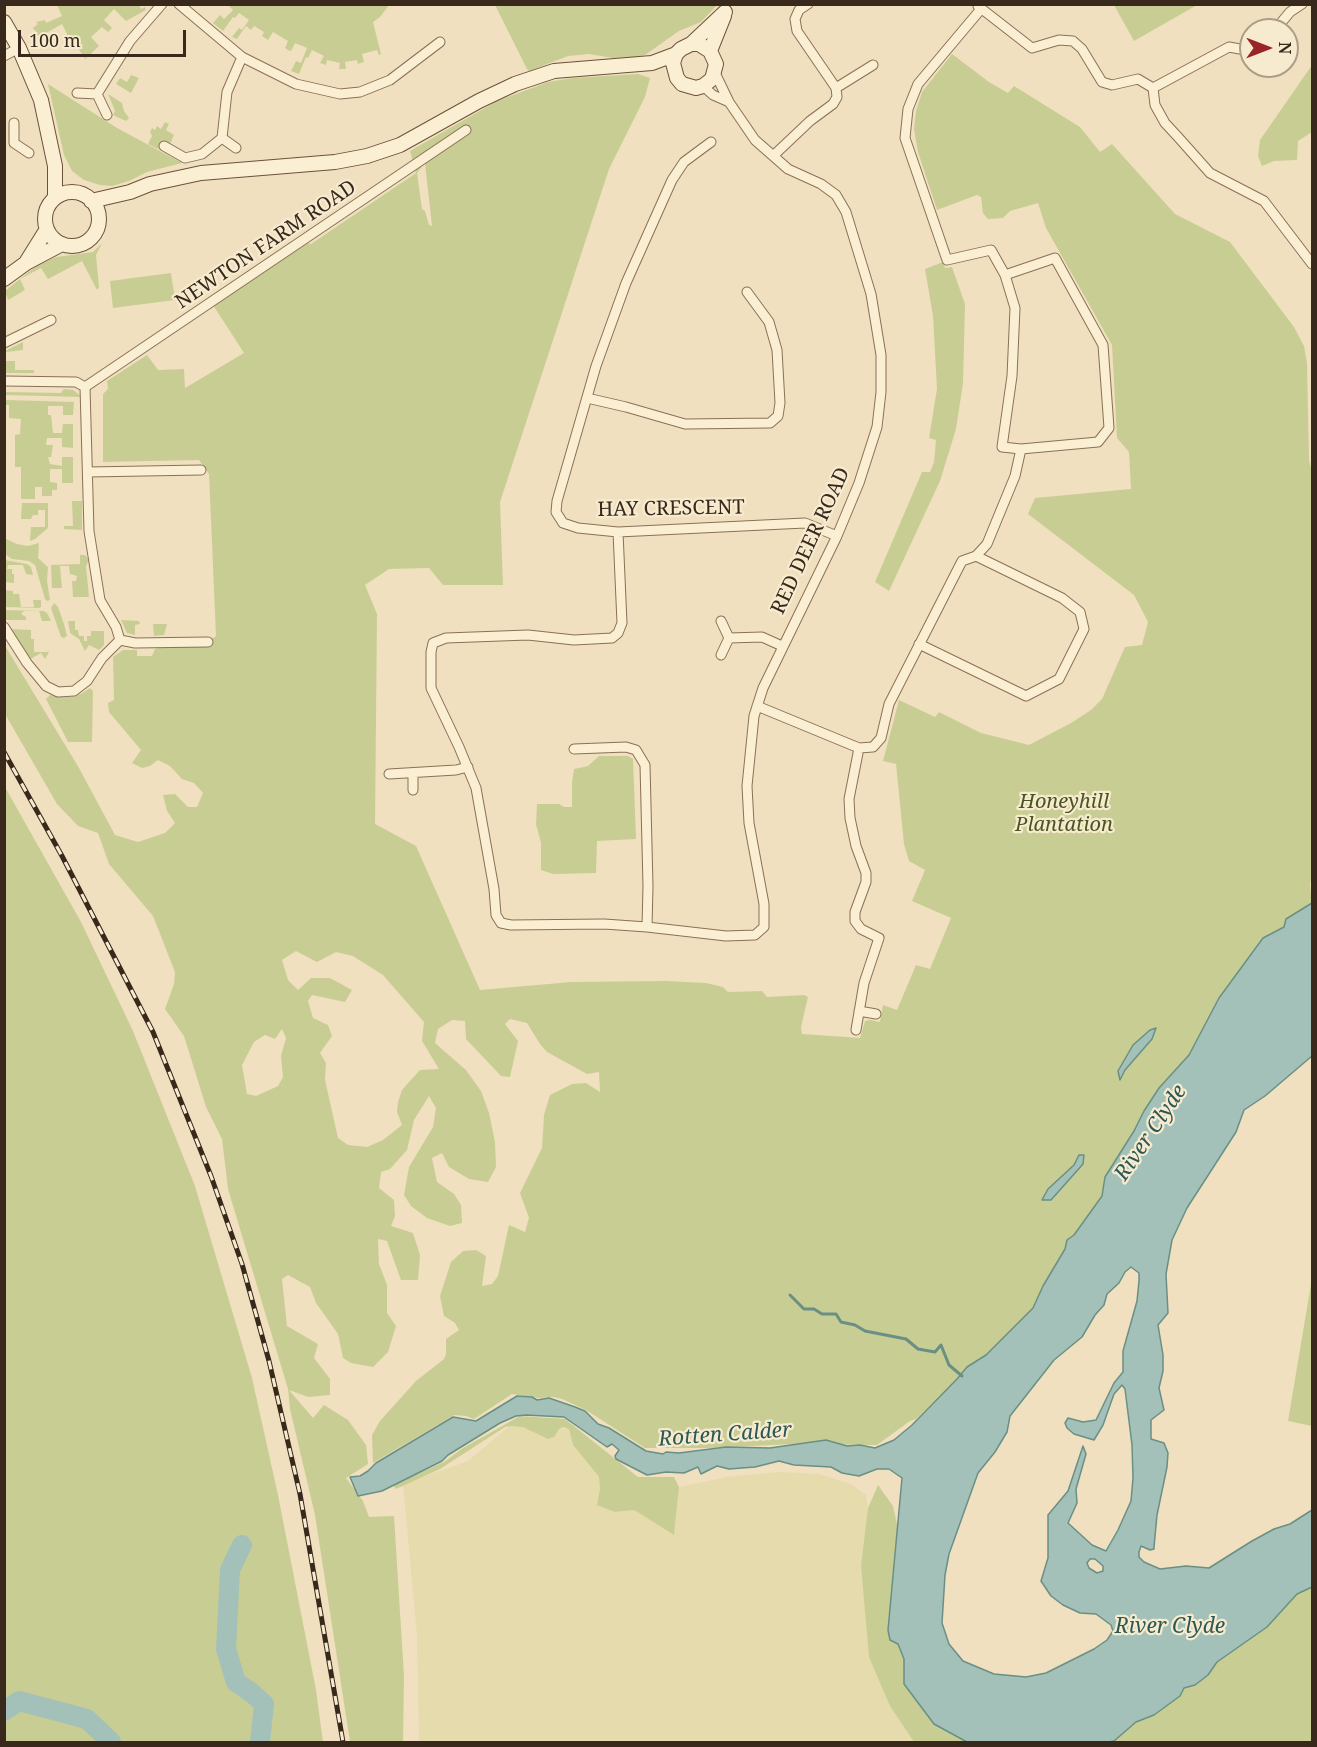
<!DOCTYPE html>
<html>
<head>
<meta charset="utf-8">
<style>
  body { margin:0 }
  #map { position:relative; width:1317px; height:1747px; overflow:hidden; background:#f0e0bf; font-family:"Noto Serif",serif }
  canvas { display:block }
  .frame { position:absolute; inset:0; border:6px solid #38291c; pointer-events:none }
  .north { position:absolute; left:1239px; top:18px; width:60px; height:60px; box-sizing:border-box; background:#f7ebcf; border:2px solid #ab9d87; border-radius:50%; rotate:90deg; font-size:16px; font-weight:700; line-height:24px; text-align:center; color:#38291c }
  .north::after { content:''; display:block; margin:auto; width:21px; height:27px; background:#9a2528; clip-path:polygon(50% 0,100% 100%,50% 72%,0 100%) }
  .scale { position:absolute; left:18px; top:30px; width:168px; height:27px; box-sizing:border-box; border:3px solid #38291c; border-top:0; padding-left:8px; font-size:18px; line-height:21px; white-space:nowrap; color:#38291c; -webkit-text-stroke:4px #f7ebcf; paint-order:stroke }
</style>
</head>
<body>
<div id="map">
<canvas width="1317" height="1747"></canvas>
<div class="frame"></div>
<div class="north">N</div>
<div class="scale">100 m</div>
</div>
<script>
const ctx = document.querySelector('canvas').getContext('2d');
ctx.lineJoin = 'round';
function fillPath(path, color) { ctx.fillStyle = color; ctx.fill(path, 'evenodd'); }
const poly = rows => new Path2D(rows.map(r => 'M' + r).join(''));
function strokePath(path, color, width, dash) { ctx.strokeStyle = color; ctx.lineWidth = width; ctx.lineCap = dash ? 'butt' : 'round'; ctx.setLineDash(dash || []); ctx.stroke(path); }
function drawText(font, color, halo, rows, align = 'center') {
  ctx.font = font + ' "Noto Serif",serif'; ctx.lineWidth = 4.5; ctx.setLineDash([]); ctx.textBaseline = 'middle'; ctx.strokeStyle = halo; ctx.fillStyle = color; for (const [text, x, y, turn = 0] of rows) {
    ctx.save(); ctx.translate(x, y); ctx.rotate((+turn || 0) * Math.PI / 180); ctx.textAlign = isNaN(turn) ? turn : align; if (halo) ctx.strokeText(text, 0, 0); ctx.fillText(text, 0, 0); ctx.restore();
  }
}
fillPath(poly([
  [512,1424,569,1429,573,1445,599,1477,600,1489,615,1512,634,1510,674,1535,679,1487,727,1477,780,1472,819,1474,851,1484,866,1495,868,1508,861,1565,890,1706,914,1742,419,1742,417,1635,403,1484,468,1461]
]), '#e5dbad');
fillPath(poly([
  [57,5,139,5,141,9,145,7,146,10,126,21,114,9,104,20,112,28,108,32,102,27,91,37,99,46,85,59,77,46,73,48,70,45,71,42,62,24,41,36,37,35,33,28,38,24,36,22,45,20,46,23,62,16],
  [228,5,389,5,380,17,373,22,381,54,379,55,377,50,362,54,364,62,358,64,357,60,345,62,346,69,339,69,340,63,327,60,326,65,320,63,324,56,312,50,308,58,306,57,299,74,291,71,296,61,301,63,307,48,295,43,291,51,288,50,285,48,288,41,273,32,268,40,262,36,264,32,254,26,251,30,246,26,237,39,232,37,239,28,242,30,249,20,239,13,235,18,233,17,223,31,213,23,220,15,224,19,233,10],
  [495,5,717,5,701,22,679,31,645,55,637,57,613,58,589,54,568,56,529,71,527,69],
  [1114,5,1197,5,1134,41],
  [952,54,989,82,1008,93,1014,86,1080,127,1100,152,1112,144,1175,214,1230,242,1294,327,1304,346,1307,363,1309,460,1312,472,1312,871,1310,885,1312,903,1286,919,1284,927,1263,938,1219,998,1189,1055,1159,1088,1144,1111,1134,1131,1105,1177,1102,1196,1074,1235,1067,1240,1065,1249,1043,1286,1033,1308,986,1355,967,1367,957,1379,916,1419,910,1421,877,1445,794,1444,707,1448,645,1448,586,1410,562,1399,554,1397,538,1398,512,1394,474,1419,466,1416,454,1415,373,1463,372,1435,380,1421,416,1381,444,1359,446,1354,446,1339,459,1330,455,1323,444,1316,440,1296,451,1262,463,1251,476,1250,486,1256,482,1286,492,1284,498,1276,509,1225,525,1232,529,1218,520,1193,542,1148,544,1115,550,1095,572,1084,586,1083,600,1092,599,1072,587,1074,547,1052,540,1044,527,1023,510,1019,505,1024,518,1041,510,1077,501,1076,466,1039,465,1021,452,1020,438,1029,435,1043,466,1070,481,1091,489,1113,495,1142,496,1167,488,1182,469,1179,449,1167,442,1153,432,1158,437,1182,454,1194,461,1205,462,1223,450,1226,427,1218,411,1206,404,1195,409,1167,433,1127,436,1108,429,1096,414,1120,407,1150,390,1169,381,1172,379,1188,394,1200,395,1216,391,1226,413,1233,420,1255,418,1280,401,1280,387,1241,378,1239,379,1264,387,1285,387,1313,396,1326,388,1352,373,1367,351,1363,343,1358,338,1334,316,1303,310,1287,288,1275,282,1279,287,1326,318,1344,314,1358,330,1379,330,1395,308,1397,289,1390,313,1418,324,1405,348,1420,366,1445,368,1464,346,1478,363,1501,369,1517,394,1516,404,1676,403,1742,350,1742,315,1515,290,1409,288,1389,228,1189,222,1139,206,1107,184,1036,165,1009,174,984,175,972,153,916,109,864,98,833,78,826,57,804,5,714,4,644,79,768,115,835,138,842,165,833,175,823,167,811,163,795,175,794,188,807,197,807,203,793,194,783,182,779,170,766,158,760,150,766,142,768,132,763,141,750,109,712,108,703,114,700,113,657,123,650,137,650,137,656,152,656,155,649,164,646,205,644,216,636,209,474,199,460,103,462,103,394,108,389,107,381,147,355,158,370,184,369,185,388,244,353,213,305,308,243,311,244,416,173,410,151,497,101,548,82,572,78,638,74,650,78,645,97,609,169,500,502,503,585,443,585,429,568,389,569,365,585,377,614,375,824,416,846,480,990,571,982,666,981,706,983,723,987,728,992,762,991,767,997,804,995,808,997,801,1027,802,1034,860,1038,865,1021,870,1020,880,1022,883,1005,897,1010,916,965,930,969,951,918,912,901,925,870,909,861,904,844,896,764,883,761,899,700,935,717,939,712,981,733,1029,745,1071,723,1091,710,1102,699,1125,647,1142,645,1148,622,1134,595,1028,514,1035,498,1131,489,1129,452,1117,438,1112,345,1046,228,1038,203,1010,211,1003,218,988,219,983,213,981,197,977,195,937,210,918,152,914,129,916,111,922,92],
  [424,164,425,164,432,226,429,225,425,211,422,209,417,173],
  [296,951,317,962,336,952,353,956,383,975,424,1022,422,1041,439,1069,420,1070,409,1082,402,1090,398,1102,397,1112,402,1125,383,1140,367,1147,348,1145,338,1138,325,1080,326,1063,320,1053,332,1036,328,1025,313,1018,308,1001,312,995,345,1002,352,990,330,978,311,978,298,990,288,980,282,960],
  [282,1029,286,1038,281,1056,283,1077,278,1086,256,1096,247,1094,242,1065,254,1042,265,1035,275,1039],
  [1312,65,1312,132,1298,141,1297,160,1274,161,1262,166,1258,156,1260,140],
  [131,75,139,78,131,93,116,84,120,78,127,82],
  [48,84,117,128,182,163,147,172,129,181,112,186,100,185,84,180,72,171,64,155],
  [108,94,122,103,124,111,129,118,126,121,113,115,115,111],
  [165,122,169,124,166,130,174,135,170,144,162,141,158,149,148,144,152,136,150,132,152,128,155,130,157,126,161,129],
  [102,243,96,255,99,287,97,290,82,261,48,279,41,268,20,279,25,290,8,300,5,291,36,266,56,257,93,252],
  [943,262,945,268,952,267,965,304,963,383,956,429,940,481,889,591,875,582,922,472,930,472,934,462,936,440,929,438,937,389,933,316,925,269],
  [171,273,175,300,113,308,110,281],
  [23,342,23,350,6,352,6,361,15,361,15,370,34,370,34,373,5,373,5,351],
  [64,389,73,390,82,397,5,395,5,392,61,393],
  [6,400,74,402,73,415,63,415,63,406,48,406,48,415,51,415,53,433,62,433,63,424,73,424,73,448,62,447,62,438,47,438,46,445,53,445,51,457,48,457,50,464,62,466,62,457,73,457,73,483,62,483,62,469,50,469,50,482,57,483,57,490,52,490,52,496,42,496,42,487,35,487,35,499,21,499,21,467,15,467,15,435,20,434,21,419,9,418,9,405,6,405],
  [72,501,82,501,82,530,64,529,64,526,73,526],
  [22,503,48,503,48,528,35,539,30,541,31,527,45,527,45,510,38,510,38,515,33,515,31,519,21,519],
  [4,538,17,544,28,546,39,543,38,558,48,567,47,581,50,600,47,601,45,599,35,565,29,561,12,559,5,554],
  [80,555,85,555,89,560,86,566,89,597,73,597,72,581,76,581,77,576,70,574,69,566,60,566,62,588,52,588,51,565,80,564],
  [5,560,27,564,31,567,33,575,26,574,23,565,8,565,7,569,12,569,12,574,14,574,14,583,5,582],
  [5,590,13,591,13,594,19,594,21,607,34,607,33,600,41,600,41,607,39,608,5,607],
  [54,603,58,607,64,624,67,636,64,638,61,637,51,608],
  [5,610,44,611,47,613,51,621,42,621,39,611,24,611,21,614,26,617,26,620,6,620],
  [121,620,139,621,140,624,135,625,135,635,127,633],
  [68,621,75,621,75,630,78,630,79,636,84,636,84,641,87,641,87,636,91,636,91,631,104,631,104,645,99,650,89,645,85,651,79,639,70,633],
  [153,624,167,624,164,635,154,636],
  [11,629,31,630,31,639,34,639,34,652,49,652,45,659,41,653,29,660],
  [90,688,93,691,92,742,68,742,46,699,50,695,71,697,81,694],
  [599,756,628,756,633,759,636,839,597,841,596,873,553,874,541,870,541,843,536,824,537,804,559,804,564,807,572,807,572,783,574,769,588,766],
  [5,787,81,922,133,1031,195,1186,252,1378,278,1495,316,1690,323,1742,5,1742],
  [1312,1278,1312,1426,1288,1421],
  [520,1416,565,1419,638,1477,674,1477,679,1487,674,1535,634,1510,615,1512,597,1505,600,1489,599,1477,573,1445,569,1429,563,1427,559,1429,554,1437,548,1439,523,1427,512,1426,505,1427,440,1469,396,1489,393,1485,444,1462,463,1448],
  [878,1485,893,1506,898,1529,888,1630,898,1643,904,1659,904,1684,921,1706,958,1738,967,1742,914,1742,890,1706,869,1657,861,1565,868,1508],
  [1312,1587,1312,1742,1108,1742,1114,1740,1136,1722,1155,1715,1184,1688,1195,1685,1208,1675,1217,1662,1267,1627,1297,1594]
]), '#c8ce93');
const water = poly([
  [1312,903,1312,1056,1265,1096,1244,1110,1236,1132,1187,1208,1172,1240,1166,1274,1168,1313,1158,1325,1163,1355,1163,1371,1159,1388,1164,1410,1151,1420,1151,1439,1164,1443,1168,1453,1167,1467,1157,1515,1154,1547,1154,1549,1150,1550,1141,1546,1139,1552,1139,1557,1144,1562,1160,1569,1186,1566,1209,1568,1252,1541,1274,1529,1290,1524,1312,1510,1312,1587,1297,1594,1267,1627,1217,1662,1208,1675,1195,1685,1184,1688,1180,1696,1154,1715,1136,1722,1114,1741,1108,1742,967,1742,934,1724,904,1684,904,1659,898,1644,890,1640,888,1630,902,1478,889,1469,877,1469,859,1476,842,1473,831,1467,794,1465,779,1461,755,1467,729,1469,717,1466,701,1474,698,1467,684,1473,666,1472,647,1475,616,1459,615,1456,619,1450,612,1444,607,1447,564,1417,526,1415,516,1416,500,1423,448,1455,442,1461,382,1491,358,1496,350,1477,360,1476,368,1471,376,1463,453,1417,476,1421,517,1396,532,1397,537,1400,549,1398,575,1407,585,1411,598,1424,609,1428,646,1451,663,1454,666,1452,679,1453,726,1447,770,1448,826,1440,847,1446,860,1445,875,1448,894,1440,912,1425,957,1379,967,1367,986,1355,1033,1308,1043,1286,1065,1249,1067,1240,1074,1235,1102,1196,1105,1177,1134,1131,1144,1111,1159,1088,1189,1055,1219,998,1263,938,1284,927,1286,919,1312,903],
  [1131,1267,1139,1273,1139,1281,1137,1301,1123,1351,1123,1372,1114,1383,1096,1420,1083,1422,1068,1418,1065,1423,1067,1428,1074,1434,1094,1440,1103,1425,1114,1394,1122,1385,1125,1389,1132,1445,1133,1478,1131,1501,1118,1530,1106,1551,1092,1545,1068,1523,1077,1503,1076,1489,1086,1454,1083,1446,1068,1491,1048,1515,1048,1558,1041,1581,1051,1596,1063,1605,1080,1613,1096,1614,1111,1625,1113,1631,1107,1640,1094,1649,1046,1673,1026,1677,994,1674,963,1661,949,1644,942,1623,945,1575,949,1554,978,1473,995,1452,1007,1432,1010,1416,1054,1360,1082,1337,1095,1315,1104,1305,1107,1294,1119,1283,1125,1272,1131,1267],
  [1090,1559,1095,1559,1103,1566,1103,1571,1097,1573,1089,1568,1087,1563,1090,1559],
  [1156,1028,1152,1039,1125,1070,1120,1080,1118,1071,1133,1045,1150,1030,1156,1028],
  [1079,1155,1084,1155,1083,1164,1051,1200,1042,1200,1048,1189,1074,1165,1079,1155]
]);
fillPath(water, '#a3c1b8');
strokePath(water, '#6a8f85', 1.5);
strokePath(poly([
  [790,1295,804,1309,814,1309,822,1314,836,1314,841,1322,855,1325,865,1331,906,1339,918,1349,935,1352,941,1345,949,1365,962,1376]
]), '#6a8f85', 3);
strokePath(poly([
  [242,1545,230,1570,226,1649,236,1682,252,1693,264,1704,260,1742],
  [4,1711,19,1701,87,1719,111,1742]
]), '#a3c1b8', 20);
const street = poly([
  [179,4,242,57,296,84,340,94,360,92,390,80,440,42],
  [978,6,1032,48,1059,40,1073,41,1082,49,1102,82,1112,85,1138,79,1153,88,1155,105,1165,123,1178,137,1210,173,1264,201,1312,264],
  [1275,30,1290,12,1302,4],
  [4,56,19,48],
  [703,86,713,95,729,102],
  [836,88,873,65],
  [1153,88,1229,47,1251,51],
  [77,93,97,94,107,115],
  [97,94,130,41,162,4],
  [14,123,14,143,29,153],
  [222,138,227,92,242,57],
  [711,142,684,162,672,180,626,283,596,366,557,501,556,512,563,523,578,528,618,532,805,523,837,536],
  [164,146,185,158,202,154,222,138,236,148],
  [773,156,810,121,833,104,837,97,836,88,797,31,795,19,799,10,808,4],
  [1005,275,1055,258,1103,345,1109,428,1098,442,1021,449],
  [4,343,51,320],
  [4,381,76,382,85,387,89,531,100,600,116,627,120,640,102,658,87,681,74,691,58,692,46,686,27,663,4,627],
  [85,387,466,130],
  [587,398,626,407,685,424,770,423,778,416,780,403,777,350,769,322,747,292],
  [88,472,201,470],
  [618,532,622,623,618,633,612,638,574,640,528,635,446,638,433,643,431,652,431,688,459,747,476,788,494,889,496,915,501,923,511,925,604,924,647,927,726,936,755,935,764,927,764,904,749,823,747,786,754,716,763,688,837,536,859,483,877,427,881,392,881,355,871,294,846,212,836,195,821,184,788,169,755,140,729,102,715,73],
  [721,621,729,638,762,637,782,646],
  [120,640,135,643,208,642],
  [919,644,1026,696,1059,679,1084,629,1080,612,1062,598,976,556],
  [721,655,729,638],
  [757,706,859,748,873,747,881,738,889,704,962,561,976,556,987,544,1015,476,1021,449,1002,447,1012,376,1015,308,1005,275,991,250,947,260,905,138,908,109,918,84,981,9],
  [574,749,626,747,636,750,645,765,648,886,647,927],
  [413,773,413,790],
  [389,774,456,770,468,767],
  [859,1011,876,1014],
  [856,1030,864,983,879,938,861,929,855,921,855,912,866,882,866,873,856,846,850,818,849,799,859,748]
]);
const secondary = poly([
  [4,22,19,48,41,100,55,166,55,198],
  [691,44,699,44,710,51,716,64,712,79,703,86,696,88,682,84,677,78,673,63,676,54,681,49,691,44,725,12],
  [710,51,724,16],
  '45 219a27 27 0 1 1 54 0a27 27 0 1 1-54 0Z',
  [91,201,130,192,150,184,201,173,335,162,367,156,400,145,479,101,515,84,554,71,652,63,676,54],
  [27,261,47,229],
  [4,279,26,263,62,244]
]);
strokePath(street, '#897157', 11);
strokePath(secondary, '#6b523a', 16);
strokePath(street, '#faeed3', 9);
strokePath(secondary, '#faeed3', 14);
const rail = poly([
  [4,752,62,856,153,1032,211,1176,242,1264,269,1361,300,1494,343,1742]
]);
strokePath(rail, '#38291c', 5);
strokePath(rail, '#f7ebcf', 3, [9]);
drawText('20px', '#38291c', '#f7ebcf', [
  ["NEWTON FARM ROAD",266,245,-34],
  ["HAY CRESCENT",671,509,-1],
  ["RED DEER ROAD",811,541,-65]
]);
drawText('italic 20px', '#495522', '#f7ebcf', [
  ["Honeyhill",1064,802],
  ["Plantation",1064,825]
]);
drawText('italic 21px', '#2b5855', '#f7ebcf', [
  ["River Clyde",1151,1133,-56],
  ["Rotten Calder",725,1435,-4],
  ["River Clyde",1170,1627]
]);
</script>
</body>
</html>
